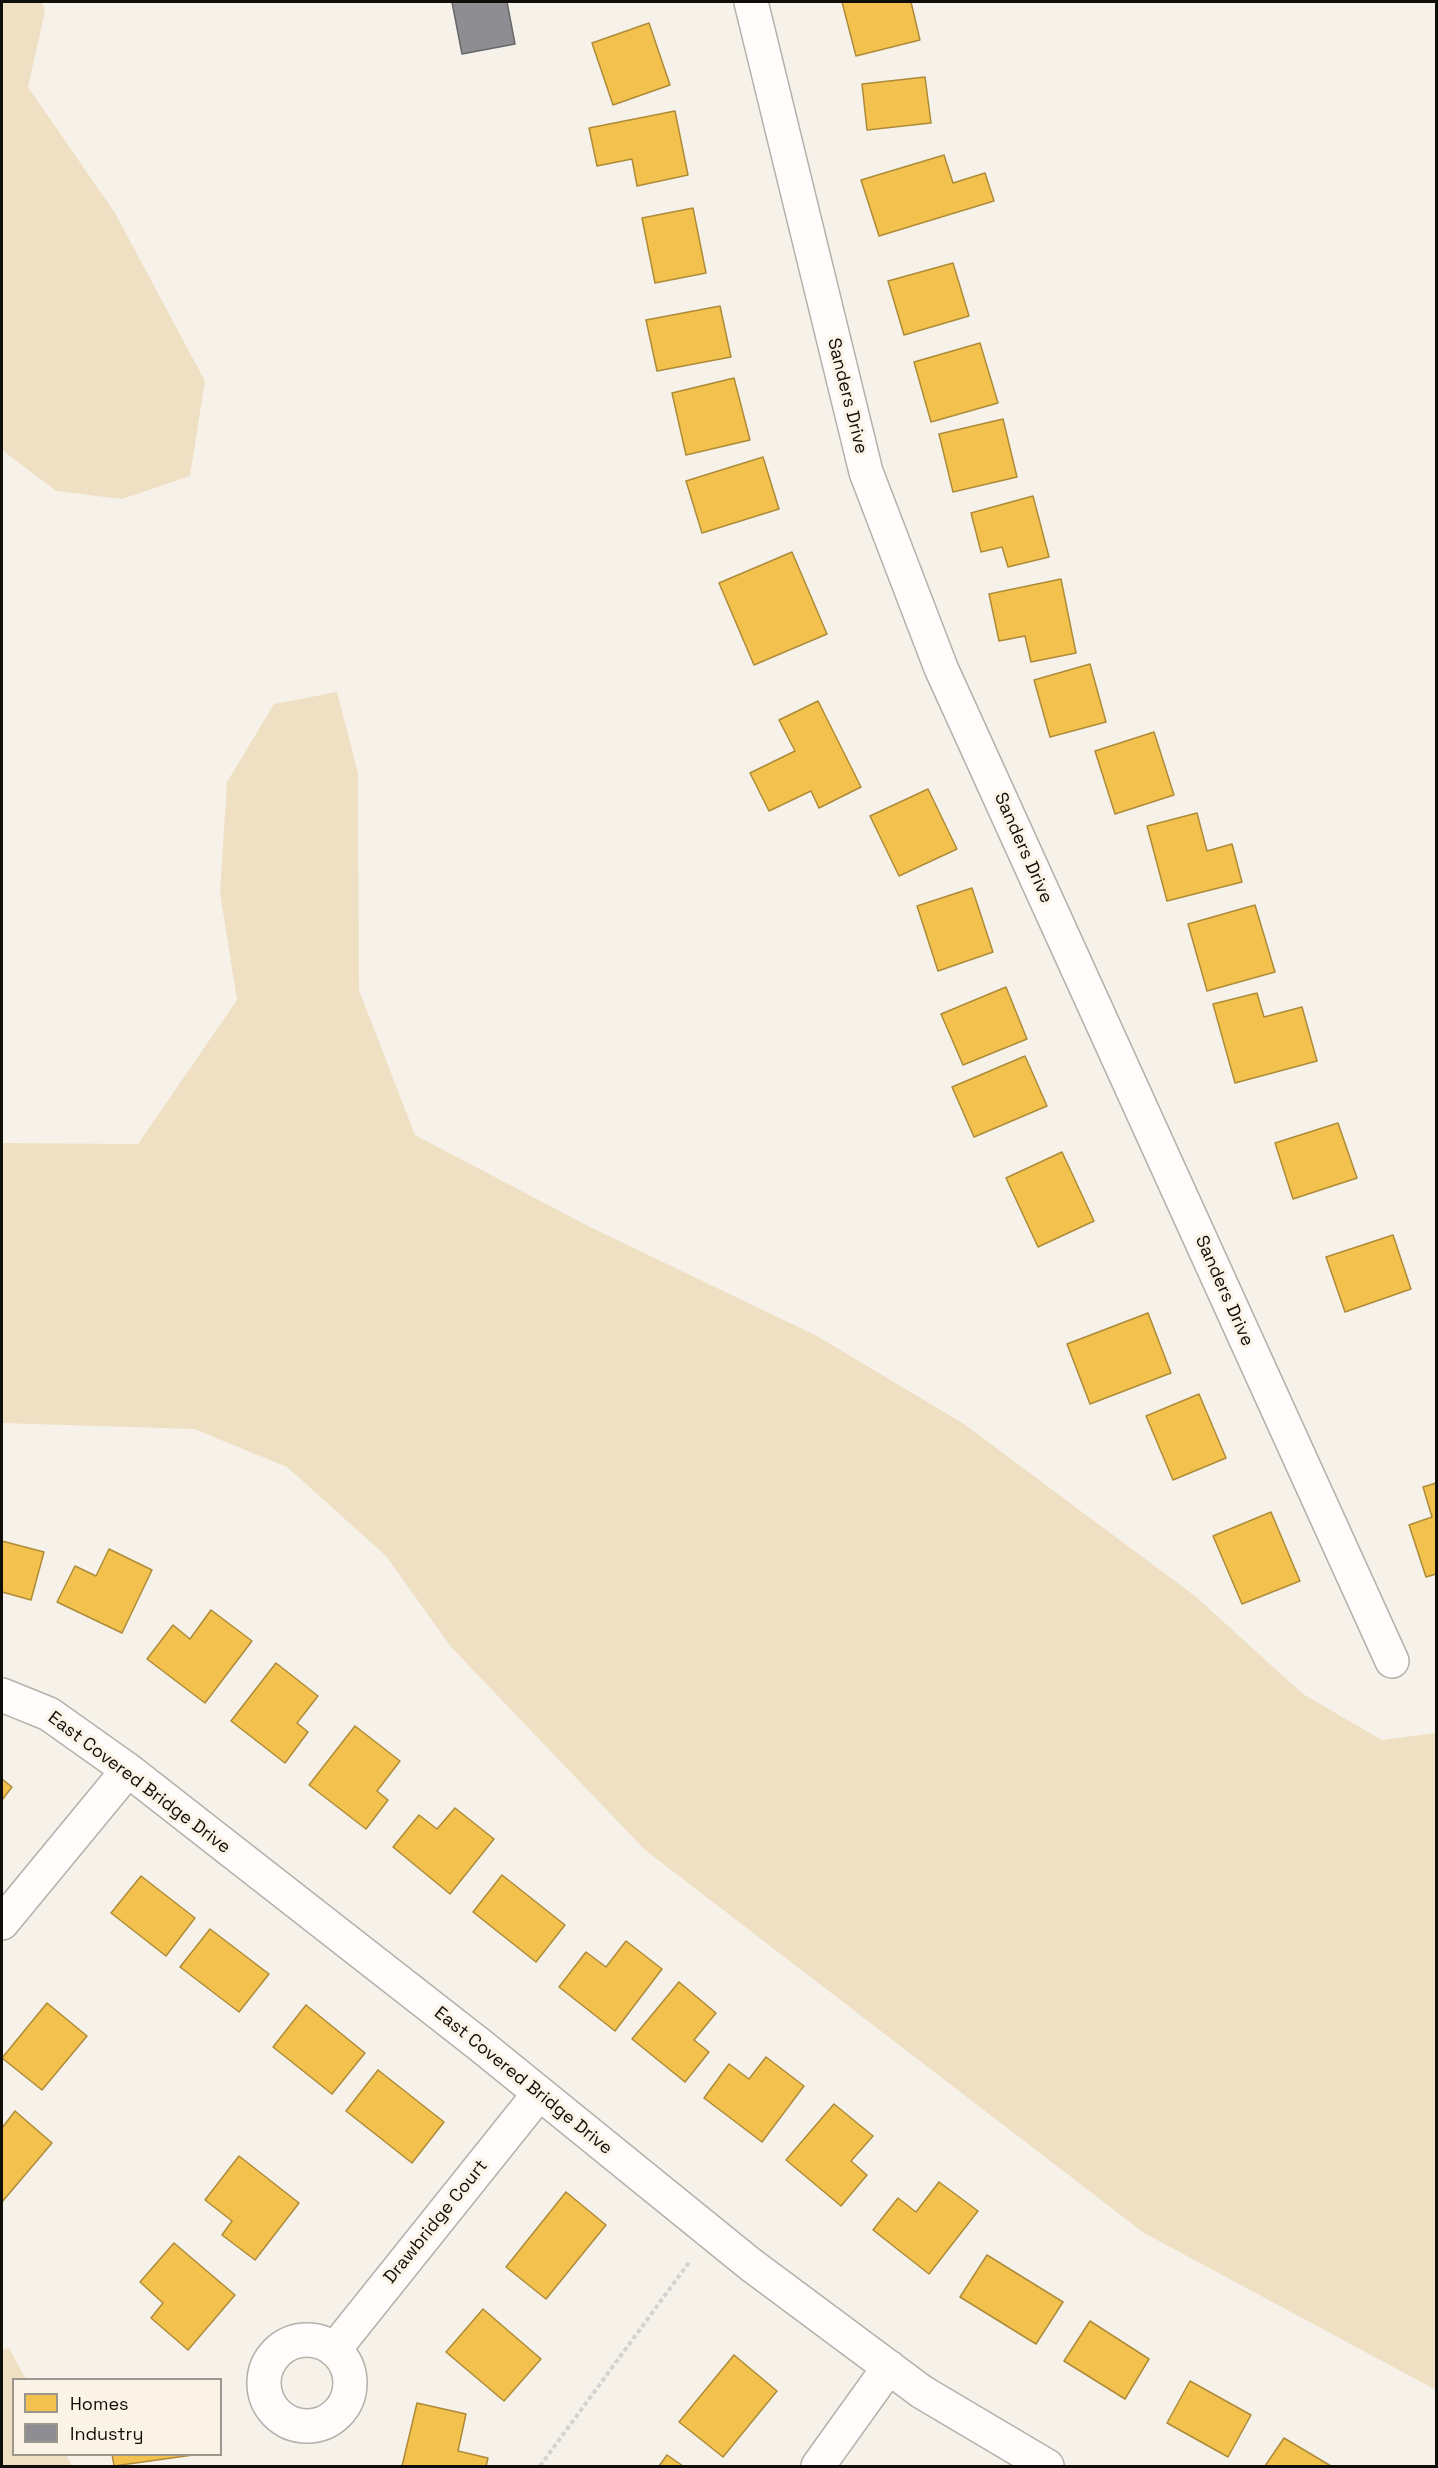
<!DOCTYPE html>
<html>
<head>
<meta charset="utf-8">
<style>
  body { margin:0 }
  #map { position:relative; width:1438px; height:2468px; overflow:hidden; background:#f6f2ea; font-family:"Space Grotesk",sans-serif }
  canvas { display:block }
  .frame { position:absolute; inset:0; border:3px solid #100e09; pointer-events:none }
  .legend { position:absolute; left:12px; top:2378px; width:210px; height:78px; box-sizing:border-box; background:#faf3e6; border:2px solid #9c978e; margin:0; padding:8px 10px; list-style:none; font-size:18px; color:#100e09 }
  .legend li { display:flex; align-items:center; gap:12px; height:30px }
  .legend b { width:30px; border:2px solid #9c978e }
</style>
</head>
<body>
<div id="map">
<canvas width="1438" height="2468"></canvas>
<div class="frame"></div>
<ul class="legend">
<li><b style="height:16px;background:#f2c14e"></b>Homes</li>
<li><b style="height:16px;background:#8d8d92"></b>Industry</li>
</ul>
</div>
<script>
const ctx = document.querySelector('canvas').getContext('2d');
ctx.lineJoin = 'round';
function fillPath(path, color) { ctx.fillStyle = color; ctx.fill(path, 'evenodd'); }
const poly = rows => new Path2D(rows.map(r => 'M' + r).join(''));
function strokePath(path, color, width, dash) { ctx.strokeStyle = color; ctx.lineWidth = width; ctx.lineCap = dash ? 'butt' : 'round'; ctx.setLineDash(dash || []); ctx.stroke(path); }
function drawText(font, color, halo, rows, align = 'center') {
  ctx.font = font + ' "Space Grotesk",sans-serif'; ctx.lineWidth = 6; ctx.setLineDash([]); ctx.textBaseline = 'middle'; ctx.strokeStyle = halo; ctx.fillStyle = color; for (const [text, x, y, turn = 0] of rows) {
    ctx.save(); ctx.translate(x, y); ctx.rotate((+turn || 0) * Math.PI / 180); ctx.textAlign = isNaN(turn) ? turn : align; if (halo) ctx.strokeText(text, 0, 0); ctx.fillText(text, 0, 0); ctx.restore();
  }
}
fillPath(poly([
  [2,2,42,2,45,11,28,87,115,213,205,381,190,476,122,499,56,491,2,450],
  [337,692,358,773,359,990,415,1135,590,1227,817,1336,964,1424,1195,1596,1303,1694,1382,1740,1436,1733,1436,2390,1144,2233,645,1850,451,1647,386,1556,287,1467,194,1429,2,1423,2,1143,138,1144,237,1000,220,893,227,782,274,704],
  [9,2348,26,2379,14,2380,14,2454,66,2455,72,2466,2,2466,2,2350]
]), '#efe0c4');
const homes = poly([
  [842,2,911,2,920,40,856,56,842,2],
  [649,23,670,85,613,105,592,43,649,23],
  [925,77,931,123,867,130,862,84,925,77],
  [675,111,688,175,637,186,632,159,597,166,589,128,675,111],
  [944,155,953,183,985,173,994,201,879,236,861,180,944,155],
  [693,208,706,273,655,283,642,218,693,208],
  [953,263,969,316,904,335,888,281,953,263],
  [720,306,731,357,657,371,646,320,720,306],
  [980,343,998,403,931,422,914,362,980,343],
  [734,378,750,440,686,455,672,393,734,378],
  [1003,419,1017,477,953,492,939,434,1003,419],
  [763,457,779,509,702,533,686,481,763,457],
  [1033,496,1049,557,1008,567,1002,547,981,552,971,513,1033,496],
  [792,552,827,634,754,665,719,583,792,552],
  [1061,579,1076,653,1031,662,1025,636,999,641,989,594,1061,579],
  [1090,664,1106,722,1050,737,1034,680,1090,664],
  [818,701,861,787,819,808,811,791,769,811,750,773,795,751,779,720,818,701],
  [1154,732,1174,795,1115,814,1095,751,1154,732],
  [928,789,957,849,899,876,870,816,928,789],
  [1197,813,1207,851,1232,844,1242,882,1167,901,1147,826,1197,813],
  [972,888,993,952,938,971,917,906,972,888],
  [1255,905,1275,972,1207,991,1188,924,1255,905],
  [1006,987,1027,1039,963,1065,941,1014,1006,987],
  [1257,993,1264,1017,1302,1007,1317,1061,1235,1083,1213,1004,1257,993],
  [1025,1056,1047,1106,974,1137,952,1087,1025,1056],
  [1338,1123,1357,1178,1293,1199,1275,1143,1338,1123],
  [1062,1152,1094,1221,1038,1247,1006,1178,1062,1152],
  [1393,1235,1411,1289,1345,1312,1326,1257,1393,1235],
  [1148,1313,1171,1373,1090,1404,1067,1344,1148,1313],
  [1199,1394,1226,1458,1173,1480,1146,1416,1199,1394],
  [1436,1483,1436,1574,1426,1577,1409,1525,1432,1517,1423,1487,1436,1483],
  [1271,1512,1300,1581,1242,1604,1213,1536,1271,1512],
  [2,1541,44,1552,31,1600,2,1592,2,1541],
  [109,1549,152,1570,122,1633,57,1602,75,1566,96,1576,109,1549],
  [211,1610,252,1641,205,1703,147,1659,173,1625,190,1639,211,1610],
  [276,1663,318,1696,297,1723,308,1732,285,1763,231,1721,276,1663],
  [355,1726,400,1761,377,1791,388,1800,366,1829,309,1785,355,1726],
  [2,1779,12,1787,2,1800,2,1779],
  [455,1808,494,1839,450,1894,393,1847,419,1815,437,1829,455,1808],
  [502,1875,565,1925,536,1962,473,1912,502,1875],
  [141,1876,195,1918,166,1956,111,1913,141,1876],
  [210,1929,269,1974,239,2012,180,1967,210,1929],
  [626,1941,662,1969,615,2031,559,1987,586,1952,606,1967,626,1941],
  [679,1982,716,2013,694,2040,709,2052,685,2082,632,2039,679,1982],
  [47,2003,87,2036,42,2090,2,2058,47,2003],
  [306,2005,365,2053,332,2094,273,2047,306,2005],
  [766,2057,804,2086,762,2142,704,2098,729,2064,749,2079,766,2057],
  [378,2070,444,2122,412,2163,346,2111,378,2070],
  [834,2104,873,2136,851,2161,867,2175,841,2206,786,2160,834,2104],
  [15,2111,52,2143,2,2202,2,2128,15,2111],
  [239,2156,299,2203,255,2260,222,2235,232,2221,205,2200,239,2156],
  [939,2182,978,2211,929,2274,873,2230,898,2198,916,2212,939,2182],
  [566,2192,606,2225,546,2299,506,2267,566,2192],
  [174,2243,235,2295,188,2350,151,2318,163,2303,140,2282,174,2243],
  [987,2255,1063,2302,1036,2344,960,2297,987,2255],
  [483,2309,541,2359,504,2401,446,2352,483,2309],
  [1090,2321,1149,2359,1125,2399,1064,2361,1090,2321],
  [734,2355,777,2391,723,2457,679,2422,734,2355],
  [1190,2381,1251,2415,1228,2457,1167,2423,1190,2381],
  [417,2403,466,2414,458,2451,488,2458,486,2466,402,2466,417,2403],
  [1284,2438,1331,2466,1265,2466,1284,2438],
  [112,2454,193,2454,193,2455,114,2466,112,2454],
  [667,2455,683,2466,659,2466,667,2455]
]);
fillPath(homes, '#f2c14e');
strokePath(homes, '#ae8b39', 1.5);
const industry = poly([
  [452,2,507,2,515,44,462,54,452,2]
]);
fillPath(industry, '#8d8d92');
strokePath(industry, '#686769', 1.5);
const minor = poly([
  [751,2,866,472,941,668,1392,1661],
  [2,1695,49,1714,128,1770,480,2045,750,2264,922,2392,1047,2466],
  [2,1923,128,1770],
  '264 2383a43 43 0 1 1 86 0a43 43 0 1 1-86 0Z',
  [334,2350,538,2095],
  [818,2466,889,2367]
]);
strokePath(minor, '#b4b1ab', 36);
strokePath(poly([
  [540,2466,690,2261]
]), '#d5d3d1', 4, [4.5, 3]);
strokePath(minor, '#fefdfc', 33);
drawText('18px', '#100e09', '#faf3e6', [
  ["Sanders Drive",847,396,76],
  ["Sanders Drive",1023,848,66],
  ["Sanders Drive",1224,1291,66],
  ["East Covered Bridge Drive",139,1783,37],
  ["East Covered Bridge Drive",523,2081,39],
  ["Drawbridge Court",436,2222,-51]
]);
</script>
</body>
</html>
